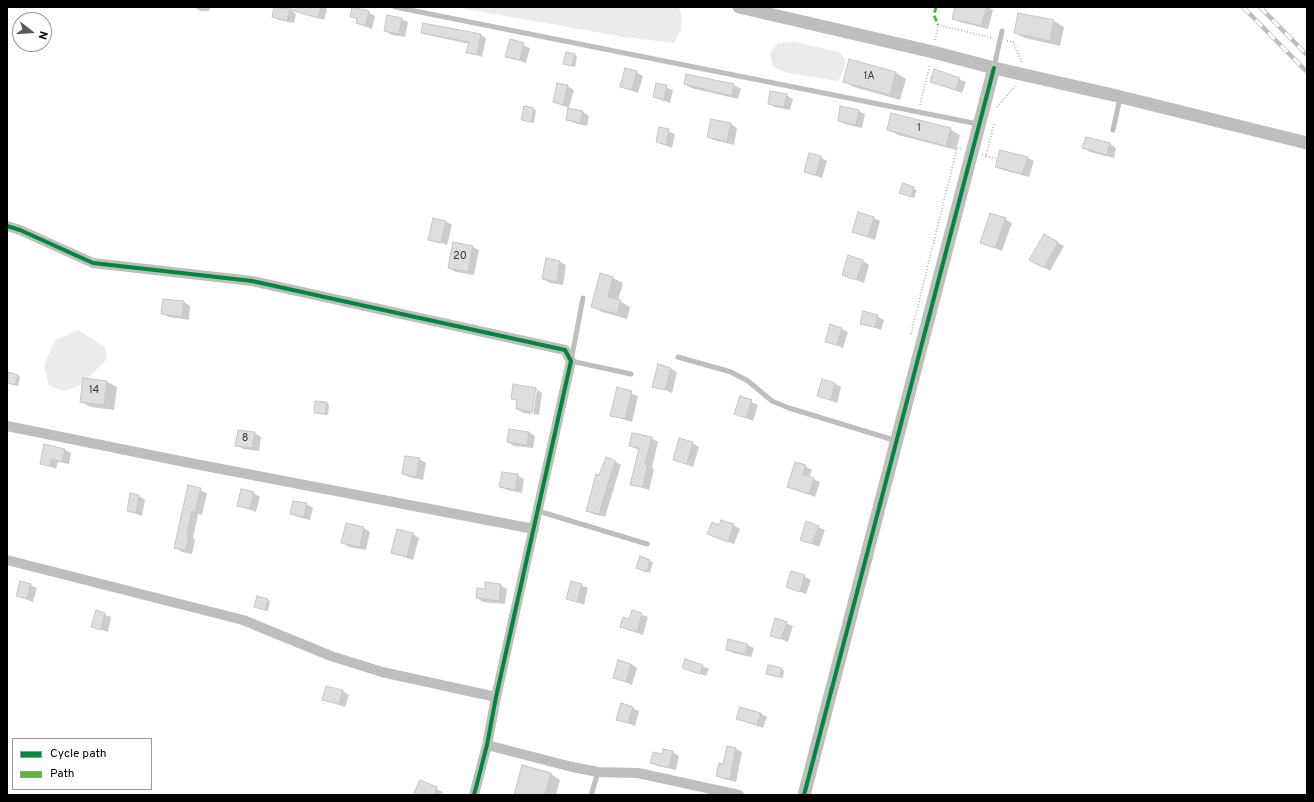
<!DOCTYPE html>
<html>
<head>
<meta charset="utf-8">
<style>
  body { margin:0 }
  #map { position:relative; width:1314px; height:802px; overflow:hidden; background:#fff; font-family:Overpass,sans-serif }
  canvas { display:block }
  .frame { position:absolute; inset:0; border:8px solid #000; pointer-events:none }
  .legend { position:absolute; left:12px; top:738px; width:140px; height:52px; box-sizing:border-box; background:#fff; border:1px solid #999; margin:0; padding:5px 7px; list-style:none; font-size:12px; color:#000 }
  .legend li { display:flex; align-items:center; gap:8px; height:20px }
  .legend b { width:20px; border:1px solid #999 }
  .north { position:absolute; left:12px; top:12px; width:40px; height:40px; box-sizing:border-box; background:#fff; border:1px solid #999; border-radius:50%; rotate:107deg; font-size:11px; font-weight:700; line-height:16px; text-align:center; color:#000 }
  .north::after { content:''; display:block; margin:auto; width:14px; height:18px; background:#595959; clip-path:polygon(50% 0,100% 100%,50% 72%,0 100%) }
</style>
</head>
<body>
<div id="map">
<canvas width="1314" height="802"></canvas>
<div class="frame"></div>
<ul class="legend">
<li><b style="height:5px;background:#00873e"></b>Cycle path</li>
<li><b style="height:5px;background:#58b947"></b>Path</li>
</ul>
<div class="north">N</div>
</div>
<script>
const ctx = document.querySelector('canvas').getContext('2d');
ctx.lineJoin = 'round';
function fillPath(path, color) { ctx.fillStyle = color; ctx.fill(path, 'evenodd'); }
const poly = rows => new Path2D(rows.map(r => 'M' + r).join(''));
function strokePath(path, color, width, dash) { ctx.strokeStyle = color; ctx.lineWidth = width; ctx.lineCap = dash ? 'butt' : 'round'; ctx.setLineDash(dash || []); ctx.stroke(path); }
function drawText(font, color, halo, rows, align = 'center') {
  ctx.font = font + ' Overpass,sans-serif'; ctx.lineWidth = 3; ctx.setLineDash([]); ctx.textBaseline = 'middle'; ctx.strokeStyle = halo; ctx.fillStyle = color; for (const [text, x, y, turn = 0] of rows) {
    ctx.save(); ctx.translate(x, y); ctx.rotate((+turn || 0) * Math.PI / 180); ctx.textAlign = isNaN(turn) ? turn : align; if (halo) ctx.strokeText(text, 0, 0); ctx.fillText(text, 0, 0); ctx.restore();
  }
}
fillPath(poly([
  [455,7,679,7,682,18,681,30,674,43,624,37],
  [794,42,839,52,846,60,843,71,838,81,788,73,773,67,770,53,778,43],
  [78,330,105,347,107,359,81,385,65,391,49,386,44,365,55,340]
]), '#ebebeb');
fillPath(poly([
  [194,7,210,7,209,11,200,11],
  [275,7,290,10,296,14,294,23,279,20,273,17],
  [302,7,323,7,327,9,324,20,301,12],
  [956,7,988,7,993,10,988,29,960,22,954,18],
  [368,12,375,16,372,29,357,23,357,20,351,16],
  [401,19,408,22,405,37,392,35,385,31],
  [1054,21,1064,27,1060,46,1025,38,1015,33],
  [424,24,481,35,486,38,482,57,468,52,470,44,428,35,423,32],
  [510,41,530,48,526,63,506,56],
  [575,55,577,57,575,67,564,64],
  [850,61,896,73,906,79,900,100,854,87,844,81],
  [935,70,966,82,962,93,931,81],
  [636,72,643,76,638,93,622,87],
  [687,75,734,85,741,89,738,99,691,88,685,84],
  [657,84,673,90,670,103,654,97],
  [567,86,574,90,569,108,554,102],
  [786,95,793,99,790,110,775,107,769,103],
  [533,109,536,110,534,123,522,120],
  [858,111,865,114,862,128,845,124,839,121],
  [583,112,589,116,587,126,574,123,567,119],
  [712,120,731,124,737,128,734,145,714,140,708,137],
  [660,128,675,134,672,148,657,142],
  [888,129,950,129,960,135,956,150,898,135],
  [1087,138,1110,144,1116,148,1114,158,1090,152,1084,148],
  [820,157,827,161,822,178,805,172],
  [1028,158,1034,161,1029,177,1003,170,996,166],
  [903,185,917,190,914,198,903,194],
  [874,218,880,221,875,240,853,232],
  [1005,219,1012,223,1002,251,981,242],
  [445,221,452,225,447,245,429,239],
  [1044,235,1064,246,1050,271,1031,259],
  [473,247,479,250,474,275,456,272,449,268],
  [547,259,560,262,566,265,563,285,550,283,543,279],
  [863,261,869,265,864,283,843,275],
  [613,278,623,283,618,300,630,307,627,319,602,312,592,307],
  [164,300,184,302,190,306,189,320,169,317,162,313],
  [877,316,884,320,881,330,861,323],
  [842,329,848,332,843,348,826,341],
  [671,369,677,372,672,393,654,386],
  [17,375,20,377,18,386,7,383],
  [84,379,107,382,117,387,114,410,91,407,81,402],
  [835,384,841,387,837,403,818,396],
  [514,386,536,389,542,393,539,415,533,414,537,390,535,390,531,414,523,413,517,409,518,402,512,398],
  [618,389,638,396,632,422,611,415],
  [741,397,758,405,753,421,735,413],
  [327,403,329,405,328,415,315,413],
  [529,432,535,436,533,448,514,446,508,442],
  [254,433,261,437,259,451,243,449,236,445],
  [651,438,658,442,652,468,654,469,649,490,631,484,639,450,630,446],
  [692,443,699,447,693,467,674,460],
  [45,445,65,450,71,453,69,464,58,462,56,469,41,463],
  [419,459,426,463,423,480,409,477,403,474],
  [616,462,621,465,605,517,593,514,587,510,600,476],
  [805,466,812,470,809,477,820,482,815,497,788,487],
  [517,475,524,479,522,493,507,490,501,487],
  [188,486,207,493,202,515,198,514,193,538,195,539,192,554,182,552,176,548],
  [253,493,260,497,256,512,238,505],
  [139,496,145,500,142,516,128,511],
  [306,504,313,508,310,520,298,517,291,514],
  [733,525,740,529,734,544,708,534],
  [818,527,825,530,819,547,801,539],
  [364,528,370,532,366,550,349,547,343,543],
  [413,534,419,538,413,560,392,553],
  [641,558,653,562,650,573,637,568],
  [804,576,811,580,806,594,787,587],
  [30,585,37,588,33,602,17,596],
  [500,585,507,589,505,604,483,602,477,598,486,590],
  [581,585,588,588,584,605,567,598],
  [267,600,270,601,268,611,258,608],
  [96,611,111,617,108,632,93,627],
  [632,611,648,617,643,635,621,627,630,620],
  [786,623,793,626,788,642,771,635],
  [747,645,754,648,751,657,733,653,727,649],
  [631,664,637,668,632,685,614,677],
  [702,666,709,669,706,676,683,667],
  [781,669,784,670,783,678,770,675],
  [343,691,349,695,345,707,323,700],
  [622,704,639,711,635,726,617,719],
  [760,713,767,717,763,728,737,719],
  [736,749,742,752,736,782,724,779,718,776],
  [672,752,679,756,676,770,658,766,651,763,662,755],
  [551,774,560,780,556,795,515,795],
  [420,781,443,792,442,795,414,795]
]), '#0003');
const building = poly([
  [274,7,290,9,287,21,272,17,274,7],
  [290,7,321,7,318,18,290,10,290,7],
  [352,7,369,11,365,26,356,23,357,18,350,17,352,7],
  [955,7,987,7,981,26,952,19,955,7],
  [1018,13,1054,20,1050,41,1014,33,1018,13],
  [387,15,402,18,399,34,384,31,387,15],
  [423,23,481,34,477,55,466,53,469,42,421,33,423,23],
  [510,39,524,43,520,60,505,57,510,39],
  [566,52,575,54,572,66,563,64,566,52],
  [849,59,896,72,890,95,843,82,849,59],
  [625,68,637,71,632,90,620,87,625,68],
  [934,69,960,78,956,90,930,82,934,69],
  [686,74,734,84,732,96,684,84,686,74],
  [557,83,568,85,563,105,553,102,557,83],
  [656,83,667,85,664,100,653,97,656,83],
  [770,91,787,94,784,107,768,104,770,91],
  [524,106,534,108,531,122,521,120,524,106],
  [840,106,859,110,856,125,838,121,840,106],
  [568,108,583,111,580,123,566,120,568,108],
  [891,113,951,128,946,146,887,130,891,113],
  [711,119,731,123,727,142,707,137,711,119],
  [659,127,669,129,666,145,656,142,659,127],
  [1086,137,1110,143,1107,155,1082,148,1086,137],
  [1000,150,1028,157,1022,174,995,167,1000,150],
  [809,153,821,156,816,175,804,172,809,153],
  [903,183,914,187,911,197,899,193,903,183],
  [858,212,874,217,868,237,852,232,858,212],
  [990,213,1006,218,995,248,980,243,990,213],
  [433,218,446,221,441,243,428,240,433,218],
  [1044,234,1058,242,1044,268,1029,260,1044,234],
  [453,242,473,246,468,272,448,268,453,242],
  [848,255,863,260,857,280,842,275,848,255],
  [546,258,560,261,557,282,542,279,546,258],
  [600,273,613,277,608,297,621,300,617,314,591,307,600,273],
  [163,299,184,301,182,317,161,314,163,299],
  [863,311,878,315,875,327,860,324,863,311],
  [830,324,842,328,837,345,825,342,830,324],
  [658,364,671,368,665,390,652,387,658,364],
  [9,372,18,375,15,385,7,383,9,372],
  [83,378,107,381,104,405,80,402,83,378],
  [822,379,835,383,831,400,817,396,822,379],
  [513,384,536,388,532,412,516,409,517,400,511,399,513,384],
  [617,387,632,391,625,419,610,416,617,387],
  [740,396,752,400,746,418,734,414,740,396],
  [315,401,327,402,325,414,314,413,315,401],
  [509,429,529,432,527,445,507,442,509,429],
  [238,430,255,432,252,448,235,446,238,430],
  [632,433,652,437,645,464,648,465,643,487,630,485,639,448,629,446,632,433],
  [679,438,693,442,687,464,673,460,679,438],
  [44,444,65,449,62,462,51,459,50,466,40,464,44,444],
  [405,456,420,458,416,477,402,474,405,456],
  [606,457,616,461,611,474,599,514,586,511,596,474,599,475,606,457],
  [795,462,806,465,803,474,814,478,809,494,787,487,795,462],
  [502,472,518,474,515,490,499,487,502,472],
  [188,485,201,488,195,512,192,511,187,534,189,535,186,551,174,548,188,485],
  [241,489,254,492,250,509,237,506,241,489],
  [130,493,139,495,136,513,127,511,130,493],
  [293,501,307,503,304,517,290,514,293,501],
  [721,520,734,524,728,542,707,534,712,522,719,525,721,520],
  [806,521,819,526,812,544,800,540,806,521],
  [346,523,364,527,360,547,341,543,346,523],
  [397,529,413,533,407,557,391,553,397,529],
  [640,556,650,560,647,572,636,568,640,556],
  [791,571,805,575,800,592,786,587,791,571],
  [20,581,31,584,27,599,16,596,20,581],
  [571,581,582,584,577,602,566,599,571,581],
  [485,582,501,584,499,601,476,598,477,588,485,589,485,582],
  [257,596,268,599,265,610,254,607,257,596],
  [96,610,105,613,101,630,91,627,96,610],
  [632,610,642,613,637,632,620,627,623,617,629,619,632,610],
  [775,618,787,622,781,639,770,636,775,618],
  [728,639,748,644,745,654,726,650,728,639],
  [685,659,703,665,700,674,682,668,685,659],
  [618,660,631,664,626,682,613,678,618,660],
  [768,665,782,668,780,677,766,674,768,665],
  [326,686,343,690,339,704,322,700,326,686],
  [621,703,633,707,628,723,616,720,621,703],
  [740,707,761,713,757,725,736,719,740,707],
  [727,746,736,748,730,779,716,776,719,763,723,764,727,746],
  [663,749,673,751,669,768,650,763,653,752,662,754,663,749],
  [522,765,551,773,545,795,514,795,522,765],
  [420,780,437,787,434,795,413,795,420,780]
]);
fillPath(building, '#dedede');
strokePath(building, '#c6c6c6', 1);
strokePath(poly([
  [935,40,938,25,993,38],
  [1007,41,1013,42,1022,63],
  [920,105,930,64],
  [997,107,1015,86],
  [982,155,986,156,994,123],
  [986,156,997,159],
  [911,334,957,148,961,149]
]), '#b9b9b9', 2, [1, 2]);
strokePath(poly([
  [395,7,978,124],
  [994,67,1002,31],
  [1113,130,1120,98],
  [583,298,571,361,631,374],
  [678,357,731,372,748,381,772,401,789,408,897,441],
  [538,511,647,544],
  [591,795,598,772]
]), '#bebebe', 5);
strokePath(poly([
  [7,226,20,230,93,263,252,281,565,350,571,361,496,697,487,745,474,795],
  [7,426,190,463,534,529],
  [7,560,243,620,331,656,382,672,496,697],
  [487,745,572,767,598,772,638,773,739,795]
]), '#bebebe', 10);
strokePath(poly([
  [739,7,933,52,994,68,1113,95,1307,143],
  [804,795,994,68]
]), '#bebebe', 13);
const rail = poly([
  [1243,7,1307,72],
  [1260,7,1307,55]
]);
strokePath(rail, '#bebebe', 4.5);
strokePath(rail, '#fff', 3, [9]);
strokePath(poly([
  [936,7,934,15,938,25]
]), '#58b947', 3, [6, 3]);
strokePath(poly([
  [7,226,20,230,93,263,252,281,565,350,571,361,496,697,487,745,474,795],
  [804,795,994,68]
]), '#00873e', 4);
drawText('11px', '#383838', null, [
  ["1А",869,77],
  ["1",919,129],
  ["20",460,257],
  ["14",94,391],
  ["8",245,439]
]);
</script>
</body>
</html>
